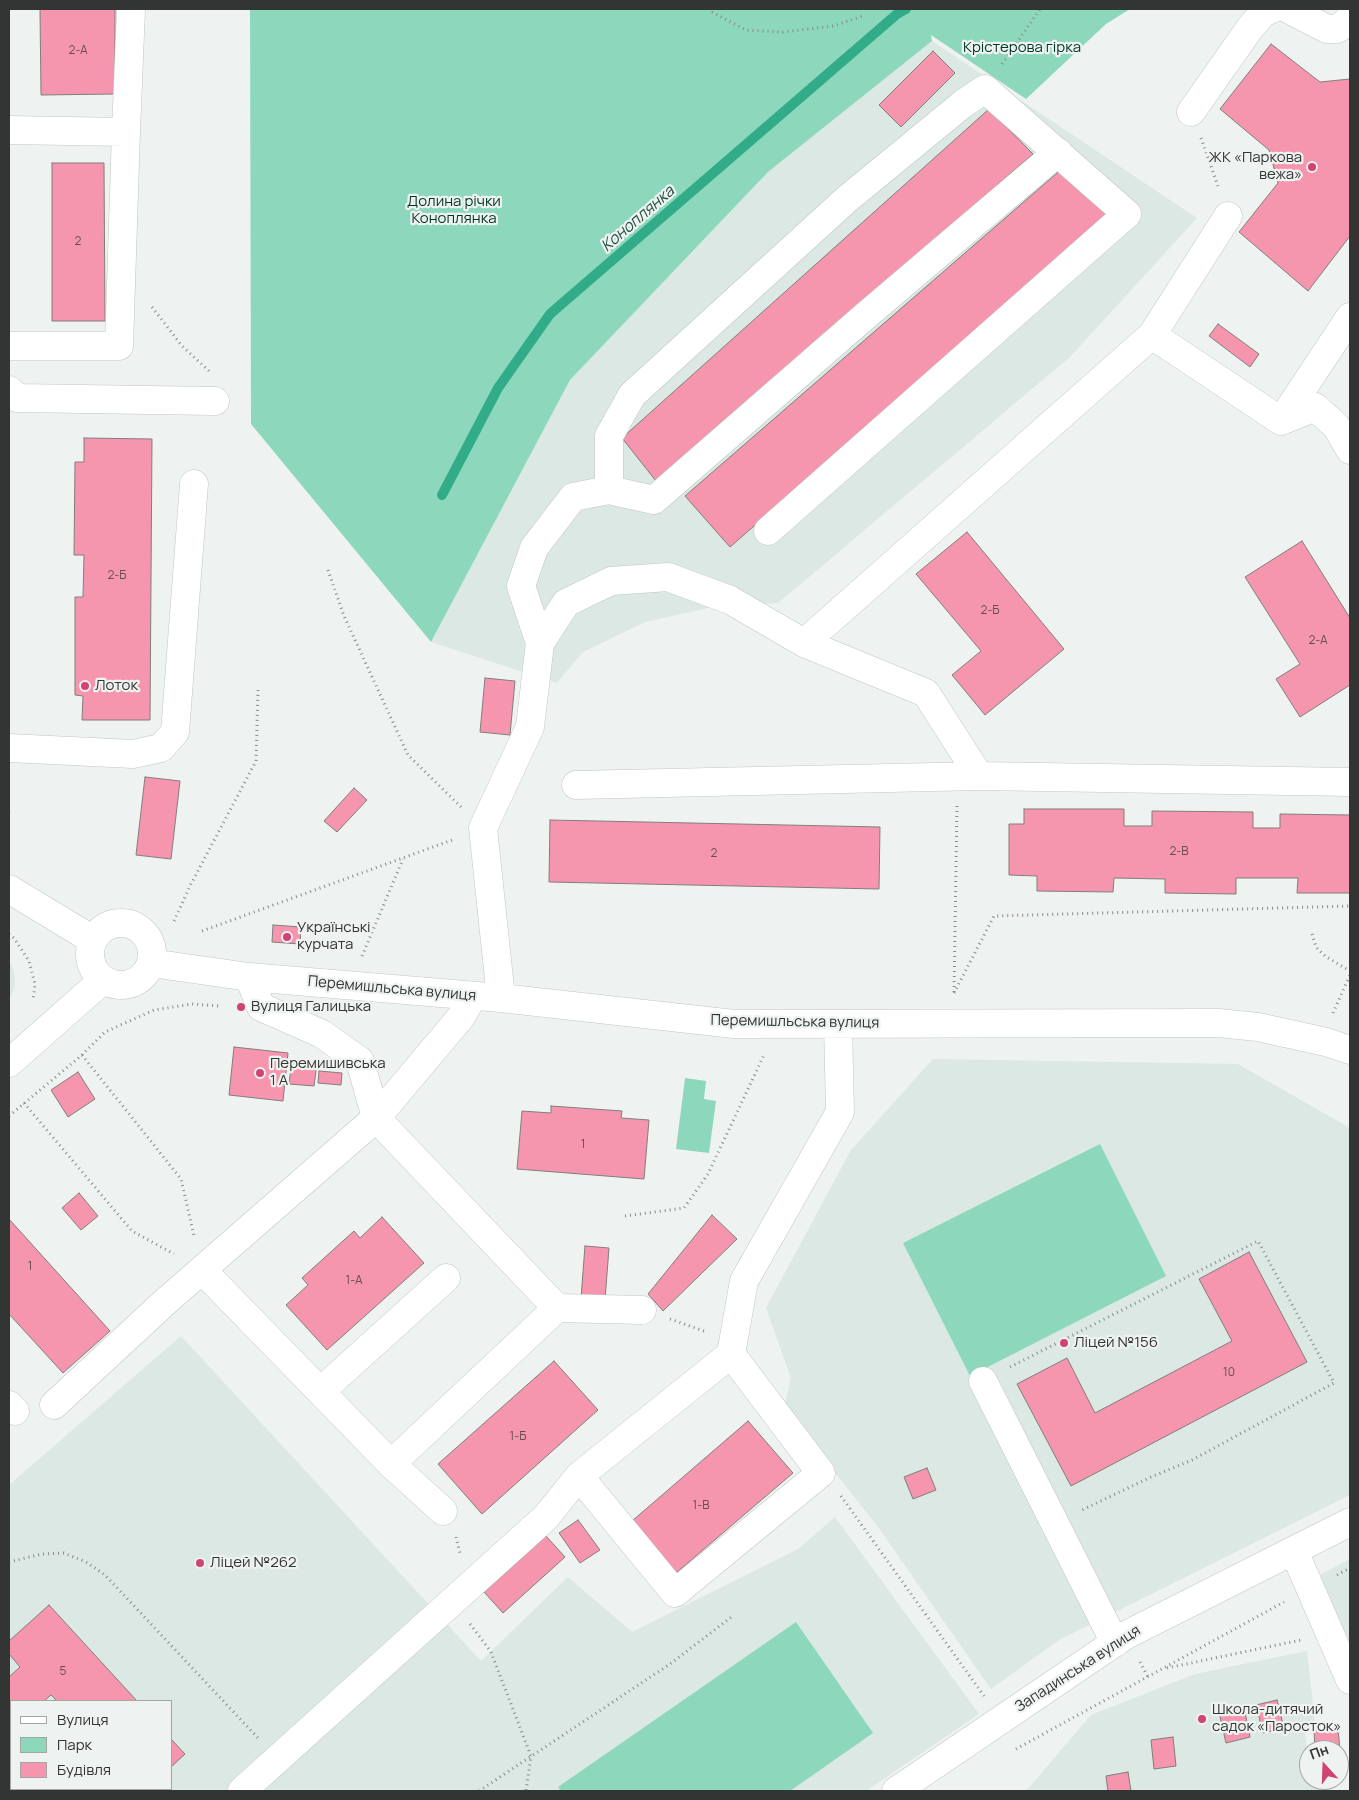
<!DOCTYPE html>
<html>
<head>
<meta charset="utf-8">
<style>
  body { margin:0 }
  #map { position:relative; width:1359px; height:1800px; overflow:hidden; background:#eef2f0; font-family:Manrope,sans-serif }
  canvas { display:block }
  .frame { position:absolute; inset:0; border:10px solid #333534; pointer-events:none }
  .legend { position:absolute; left:10px; top:1700px; width:162px; height:90px; box-sizing:border-box; background:#eef2f0; border:1px solid #a3a6a5; margin:0; padding:6px 9px; list-style:none; font-size:15px; color:#333534 }
  .legend li { display:flex; align-items:center; gap:10px; height:25px }
  .legend b { width:25px; border:1px solid #a3a6a5 }
  .north { position:absolute; left:1299px; top:1740px; width:50px; height:50px; box-sizing:border-box; background:#eef2f0; border:1px solid #a3a6a5; border-radius:50%; rotate:340deg; font-size:14px; font-weight:700; line-height:20px; text-align:center; color:#333534 }
  .north::after { content:''; display:block; margin:auto; width:18px; height:22px; background:#d04474; clip-path:polygon(50% 0,100% 100%,50% 72%,0 100%) }
</style>
</head>
<body>
<div id="map">
<canvas width="1359" height="1800"></canvas>
<div class="frame"></div>
<ul class="legend">
<li><b style="height:6px;background:#fff"></b>Вулиця</li>
<li><b style="height:14px;background:#8dd8bd"></b>Парк</li>
<li><b style="height:14px;background:#f696ae"></b>Будівля</li>
</ul>
<div class="north">Пн</div>
</div>
<script>
const ctx = document.querySelector('canvas').getContext('2d');
ctx.lineJoin = 'round';
function fillPath(path, color) { ctx.fillStyle = color; ctx.fill(path, 'evenodd'); }
const poly = rows => new Path2D(rows.map(r => 'M' + r).join(''));
function strokePath(path, color, width, dash) { ctx.strokeStyle = color; ctx.lineWidth = width; ctx.lineCap = dash ? 'butt' : 'round'; ctx.setLineDash(dash || []); ctx.stroke(path); }
function drawText(font, color, halo, rows, align = 'center') {
  ctx.font = font + ' Manrope,sans-serif'; ctx.lineWidth = 4.5; ctx.setLineDash([]); ctx.textBaseline = 'middle'; ctx.strokeStyle = halo; ctx.fillStyle = color; for (const [text, x, y, turn = 0] of rows) {
    ctx.save(); ctx.translate(x, y); ctx.rotate((+turn || 0) * Math.PI / 180); ctx.textAlign = isNaN(turn) ? turn : align; if (halo) ctx.strokeText(text, 0, 0); ctx.fillText(text, 0, 0); ctx.restore();
  }
}
fillPath(poly([
  [932,41,1197,218,1070,357,778,603,713,607,645,622,583,652,557,683,431,642,570,380,768,172],
  [9,958,14,972,15,986,9,1001],
  [933,1059,1238,1064,1350,1128,1350,1495,1059,1640,991,1689,878,1527,784,1408,791,1378,766,1308,851,1150],
  [181,1336,481,1661,568,1577,632,1632,798,1549,835,1517,979,1714,866,1791,9,1791,9,1485],
  [11,1701,171,1701,171,1789,11,1789],
  [1350,1559,1350,1648,1318,1576],
  [1307,1651,1315,1722,1305,1728,1309,1780,1311,1780,1311,1784,1336,1791,1026,1791,1091,1715,1195,1674]
]), '#dce8e3');
fillPath(poly([
  [250,9,1130,9,1106,24,1026,99,931,35,932,41,768,172,570,380,431,642,251,424],
  [685,1078,706,1081,704,1099,716,1101,709,1153,676,1149],
  [1100,1144,1166,1276,970,1376,903,1243],
  [796,1622,873,1733,790,1791,561,1791,558,1787]
]), '#8dd8bd');
strokePath(poly([
  [442,495,498,388,550,314,897,14,906,9]
]), '#32ab88', 10);
const building = poly([
  [40,9,115,9,115,94,41,95,40,9],
  [1271,44,1320,82,1350,79,1350,236,1308,291,1239,232,1278,183,1269,150,1220,109,1271,44],
  [933,51,955,73,901,127,879,105,933,51],
  [989,109,1033,154,656,481,622,438,989,109],
  [52,163,104,163,105,321,52,321,52,163],
  [1064,167,1108,217,730,547,685,496,1064,167],
  [1218,324,1259,354,1250,367,1209,336,1218,324],
  [84,438,152,439,150,720,82,720,83,696,75,695,75,597,83,597,84,555,74,555,75,462,84,462,84,438],
  [967,532,1064,649,985,715,952,675,981,651,916,574,967,532],
  [1302,541,1350,618,1350,685,1300,717,1276,679,1300,664,1245,577,1302,541],
  [485,678,515,681,510,735,480,732,485,678],
  [145,777,180,781,171,859,136,855,145,777],
  [354,788,367,800,337,832,324,821,354,788],
  [1024,809,1124,809,1124,826,1152,826,1152,811,1253,812,1253,828,1280,828,1280,814,1350,815,1350,893,1297,893,1298,878,1236,878,1236,894,1165,893,1165,879,1114,878,1113,892,1037,891,1037,876,1009,875,1009,824,1024,824,1024,809],
  [550,820,880,827,879,889,549,882,550,820],
  [273,925,301,927,300,944,272,942,273,925],
  [234,1047,288,1053,283,1101,229,1095,234,1047],
  [292,1059,317,1063,314,1086,289,1084,292,1059],
  [319,1071,342,1073,341,1085,318,1083,319,1071],
  [78,1072,95,1099,68,1117,51,1090,78,1072],
  [551,1106,622,1111,621,1118,649,1120,644,1179,517,1169,522,1111,551,1113,551,1106],
  [79,1193,98,1216,81,1230,62,1208,79,1193],
  [712,1215,737,1239,663,1311,648,1294,712,1215],
  [382,1217,424,1263,327,1350,286,1305,308,1285,302,1278,354,1231,360,1238,382,1217],
  [9,1219,110,1331,63,1373,9,1314,9,1219],
  [585,1246,609,1248,605,1300,581,1298,585,1246],
  [1249,1252,1307,1362,1071,1486,1017,1384,1067,1358,1095,1413,1232,1341,1199,1279,1249,1252],
  [554,1361,598,1410,482,1514,438,1464,554,1361],
  [748,1421,793,1473,676,1573,632,1521,748,1421],
  [927,1468,936,1490,913,1499,904,1477,927,1468],
  [578,1520,600,1550,580,1563,559,1533,578,1520],
  [546,1536,565,1557,503,1613,484,1592,546,1536],
  [49,1605,137,1701,57,1701,51,1695,44,1701,11,1701,11,1731,9,1733,9,1677,20,1667,9,1654,9,1641,49,1605],
  [1277,1700,1284,1728,1263,1733,1256,1705,1277,1700],
  [1244,1707,1250,1737,1226,1743,1219,1712,1244,1707],
  [1338,1728,1340,1751,1339,1750,1315,1750,1314,1730,1338,1728],
  [1173,1737,1176,1766,1154,1769,1151,1740,1173,1737],
  [171,1739,185,1754,171,1767,171,1739],
  [1128,1772,1131,1791,1108,1791,1106,1776,1128,1772],
  [97,1789,147,1789,144,1791,99,1791,97,1789]
]);
fillPath(building, '#f696ae');
strokePath(building, '#817d7d', 1);
const minor = poly([
  [1288,9,1327,29,1337,29,1342,26,1350,18],
  [1191,112,1250,28,1263,13,1272,9],
  [9,130,126,132,119,346,9,346],
  [126,132,131,9],
  [1350,317,1281,421,1315,407,1336,426,1350,450],
  [1152,335,1281,421],
  [9,390,17,398,215,401],
  [609,490,609,436,632,395,847,199,964,103,985,89,1127,214,768,531],
  [540,643,521,586,534,548,573,497,609,490,654,500,864,317,1058,152],
  [804,643,1152,335,1228,216],
  [9,748,133,754,161,748,175,732,194,484],
  [576,785,979,776,1350,782],
  [9,889,93,940],
  '90 954a31 31 0 1 1 62 0a31 31 0 1 1-62 0Z',
  [151,963,249,977,501,998,734,1024,1219,1023,1258,1027,1326,1042,1350,1050],
  [473,996,461,1017,376,1118,557,1308,642,1310],
  [501,998,483,828,530,727,540,643,566,603,611,581,668,577,730,600,804,643,926,693,979,776],
  [9,1063,103,980],
  [203,1271,391,1464,443,1511],
  [983,1381,1115,1643],
  [321,1391,446,1278],
  [9,1405,15,1411],
  [54,1405,165,1302,376,1118,360,1061,322,1034,261,1007,249,977],
  [391,1464,557,1308],
  [579,1476,675,1593,821,1473,731,1354],
  [1294,1551,1350,1680],
  [242,1791,546,1517,579,1476,731,1354,744,1281,840,1112,838,1024],
  [896,1791,1126,1635,1350,1522]
]);
strokePath(minor, '#c1c6c4', 29);
strokePath(poly([
  [712,12,746,30,783,32,834,26,865,15],
  [1002,64,1040,9],
  [1201,138,1219,189],
  [152,307,182,346,209,371],
  [328,570,344,616,408,755,461,807],
  [9,813,12,814],
  [174,921,191,884,256,761,258,690],
  [202,931,455,839],
  [9,934,14,938,29,961,35,984,33,1000],
  [1312,934,1316,947,1325,956,1350,971],
  [362,956,403,859],
  [954,992,957,805],
  [954,993,994,916,1350,906],
  [1333,1013,1350,975],
  [82,1055,181,1179,194,1236],
  [24,1103,132,1231,174,1254],
  [9,1116,82,1055,105,1032,154,1010,192,1004,219,1006],
  [625,1216,684,1208,708,1174,764,1055],
  [670,1319,704,1331],
  [1010,1367,1258,1241,1334,1383,1192,1460,1151,1477,1082,1510],
  [841,1496,984,1696],
  [456,1537,460,1553],
  [9,1562,42,1554,64,1553,86,1562,105,1575,258,1738],
  [1337,1575,1350,1568],
  [470,1624,491,1652,531,1756,526,1791],
  [1140,1662,1148,1677],
  [1167,1668,1301,1640],
  [1016,1749,1284,1602],
  [29,1789,31,1791],
  [479,1791,670,1664,734,1615]
]), '#898c8a', 3, [1, 4]);
strokePath(minor, '#fff', 28);
for (const [x, y, r, color] of [
  [1312,167,5,"#d04474"],
  [85,686,5,"#d04474"],
  [287,937,5,"#d04474"],
  [241,1007,5,"#d04474"],
  [260,1073,5,"#d04474"],
  [1064,1343,5,"#d04474"],
  [200,1563,5,"#d04474"],
  [1202,1719,5,"#d04474"]
]) { const dot = new Path2D(); dot.arc(x, y, r, 0, 2 * Math.PI); ctx.fillStyle = color; ctx.fill(dot); strokePath(dot, '#eef2f0', 2); }
drawText('12px', '#644d52', null, [
  ["2-А",78,51],
  ["2",78,242],
  ["2-Б",117,576],
  ["2-Б",990,611],
  ["2-А",1318,641],
  ["2-В",1179,852],
  ["2",714,854],
  ["1",583,1145],
  ["1",30,1267],
  ["1-А",354,1281],
  ["10",1229,1373],
  ["1-Б",518,1437],
  ["1-В",701,1506],
  ["5",63,1672]
]);
drawText('15px', '#013729', '#eef2f0', [
  ["Крістерова гірка",1022,48],
  ["Долина річки",454,202],
  ["Коноплянка",454,219]
]);
drawText('15px', '#333534', '#eef2f0', [
  ["ЖК «Паркова",1302,158,"right"],
  ["вежа»",1302,175,"right"],
  ["Лоток",95,686],
  ["Українські",297,928],
  ["курчата",297,945],
  ["Вулиця Галицька",251,1007],
  ["Перемишивська",270,1064],
  ["1 А",270,1081],
  ["Ліцей №156",1074,1343],
  ["Ліцей №262",210,1563],
  ["Школа-дитячий",1212,1710],
  ["садок «Паросток»",1212,1727]
], 'left');
drawText('15px', '#333534', '#eef2f0', [
  ["Перемишльська вулиця",392,989,5],
  ["Перемишльська вулиця",795,1022,1],
  ["Западинська вулиця",1078,1669,-33]
]);
drawText('italic 16px', '#235343', '#eef2f0', [
  ["Коноплянка",638,219,-41]
]);
</script>
</body>
</html>
